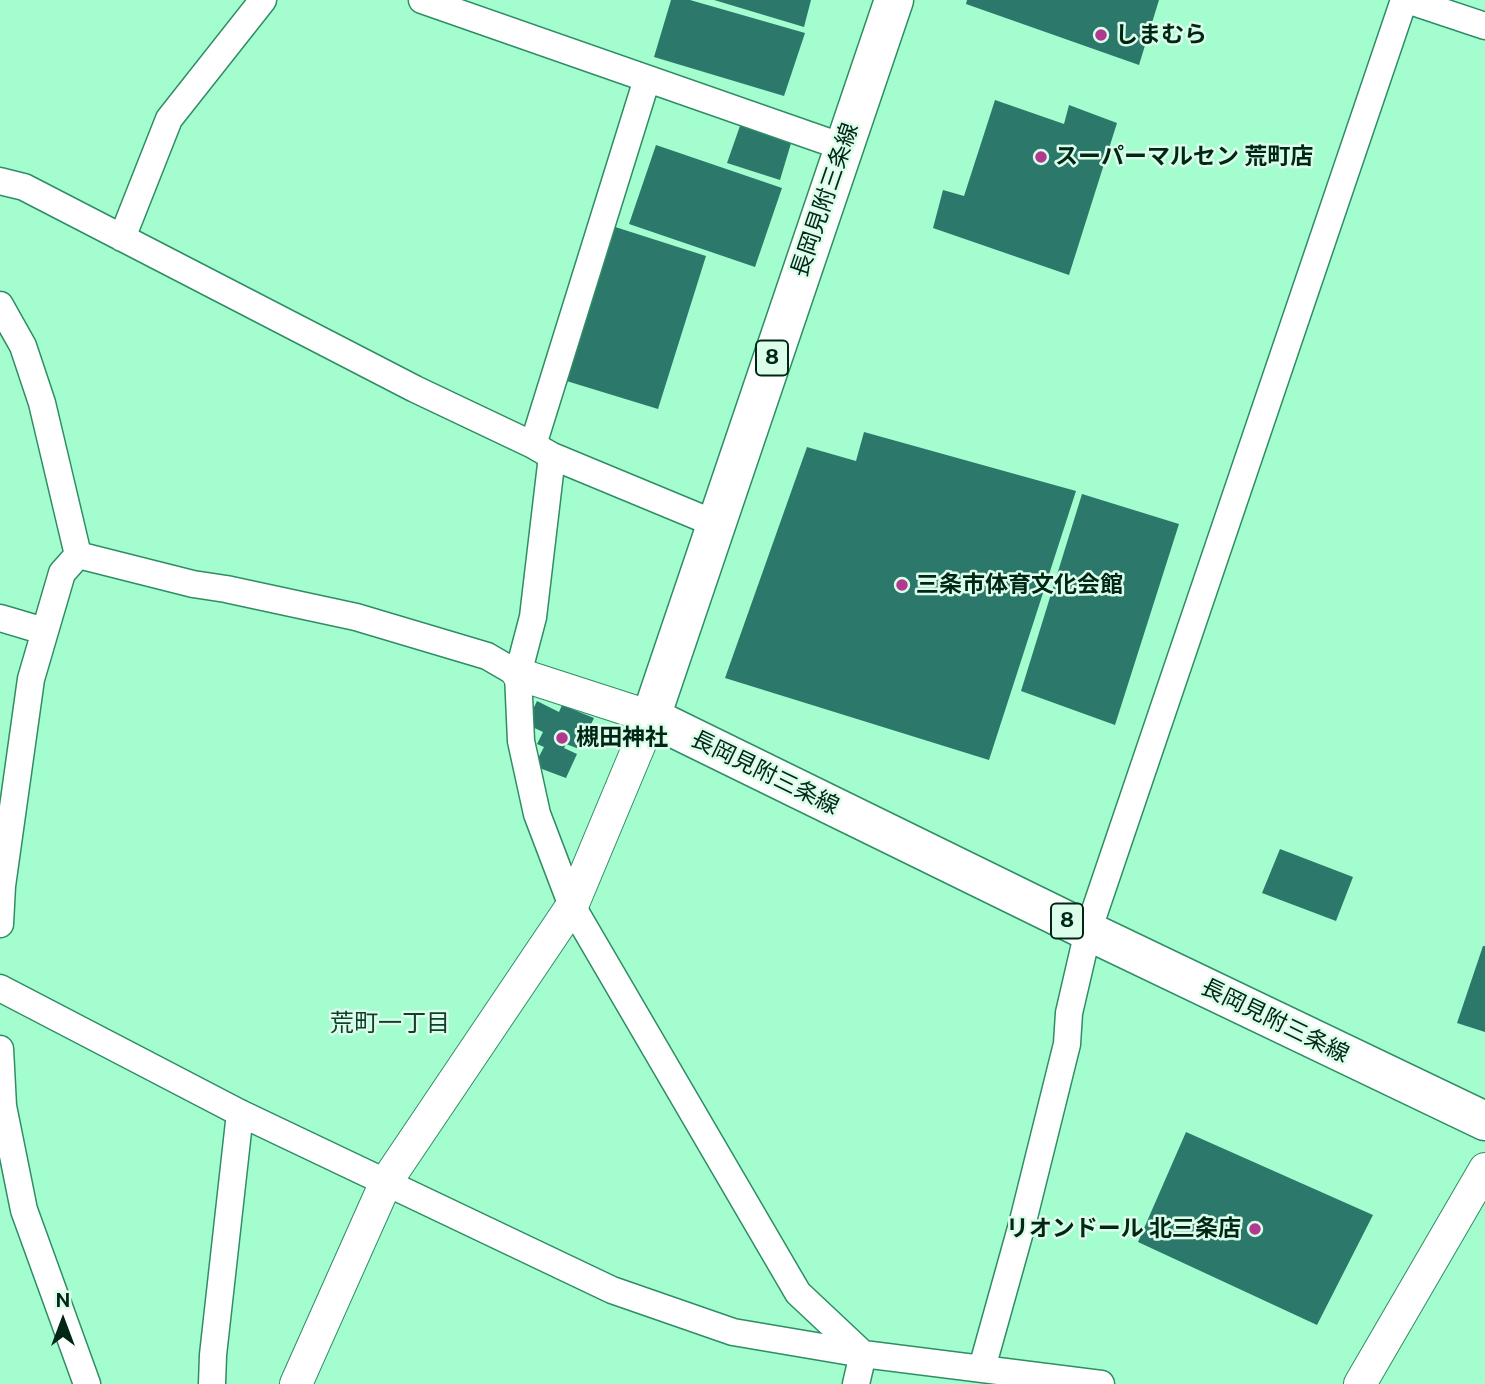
<!DOCTYPE html>
<html>
<head>
<meta charset="utf-8">
<style>
  body { margin:0 }
  #map { position:relative; width:1485px; height:1384px; overflow:hidden; background:#a3fdcf; font-family:"Public Sans",sans-serif }
  canvas { display:block }
  .north { position:absolute; left:28px; top:1286px; width:70px; height:70px; -webkit-text-stroke:5px #dbfdea; paint-order:stroke; rotate:0deg; font-size:19px; font-weight:700; line-height:28px; text-align:center; color:#002716 }
  .north::after { content:''; display:block; margin:auto; width:24px; height:32px; background:#002716; clip-path:polygon(50% 0,100% 100%,50% 72%,0 100%) }
</style>
</head>
<body>
<div id="map">
<canvas width="1485" height="1384"></canvas>
<div class="north">N</div>
</div>
<script>
const ctx = document.querySelector('canvas').getContext('2d');
ctx.lineJoin = 'round';
function fillPath(path, color) { ctx.fillStyle = color; ctx.fill(path, 'evenodd'); }
const poly = rows => new Path2D(rows.map(r => 'M' + r).join(''));
function strokePath(path, color, width, dash) { ctx.strokeStyle = color; ctx.lineWidth = width; ctx.lineCap = dash ? 'butt' : 'round'; ctx.setLineDash(dash || []); ctx.stroke(path); }
function drawText(font, color, halo, rows, align = 'center') {
  ctx.font = font + ' "Public Sans","Noto Sans JP",sans-serif'; ctx.lineWidth = 5; ctx.setLineDash([]); ctx.textBaseline = 'middle'; ctx.strokeStyle = halo; ctx.fillStyle = color; for (const [text, x, y, turn = 0] of rows) {
    ctx.save(); ctx.translate(x, y); ctx.rotate((+turn || 0) * Math.PI / 180); ctx.textAlign = isNaN(turn) ? turn : align; if (halo) ctx.strokeText(text, 0, 0); ctx.fillText(text, 0, 0); ctx.restore();
  }
}
fillPath(poly([
  [671,0,690,0,805,33,784,96,654,57],
  [714,0,811,0,804,27],
  [967,0,1159,0,1139,65,966,4],
  [995,100,1064,124,1069,105,1117,123,1069,275,933,228,943,190,964,196],
  [741,123,792,140,780,180,727,163],
  [656,145,782,188,755,267,629,224],
  [609,225,706,256,658,409,560,379],
  [864,432,1076,491,989,760,725,678,807,447,856,461],
  [1082,494,1179,524,1115,725,1021,691],
  [537,701,559,712,562,705,594,718,579,749,566,744,564,748,577,754,566,778,534,766,544,747,537,744,543,732,526,724],
  [1280,849,1353,877,1336,921,1262,893],
  [1483,946,1485,946,1485,1032,1457,1023],
  [1186,1132,1373,1215,1317,1325,1138,1242]
]), '#2c796c');
const minor = poly([
  [422,0,843,147],
  [1407,0,1485,26],
  [0,181,24,187,415,389,533,445,552,456,533,617,518,674,521,741,537,814,572,906,798,1293,863,1354],
  [122,238,169,119,263,0],
  [0,305,23,346,42,403,78,555],
  [533,445,647,79],
  [552,456,716,524],
  [78,555,193,584,226,589,356,617,487,656,518,674],
  [0,618,44,631],
  [0,924,2,886,31,679,62,573,78,555],
  [0,988,240,1113,612,1290,733,1332,863,1354,1101,1384],
  [0,1049,3,1106,24,1210,87,1384],
  [982,1368,1023,1221,1067,1044,1069,1013,1088,931,1404,0],
  [212,1384,213,1355,240,1113],
  [856,1384,863,1354]
]);
const tertiary = poly([
  [296,1384,386,1182,572,906,651,717,518,674],
  [1360,1384,1485,1169]
]);
const primary = poly([
  [894,0,651,717,1088,931,1485,1121]
]);
strokePath(minor, '#2f8d64', 29);
strokePath(tertiary, '#2f8d64', 34);
strokePath(primary, '#2f8d64', 41);
strokePath(minor, '#fff', 26);
strokePath(tertiary, '#fff', 32);
strokePath(primary, '#fff', 38);
for (const [x, y, r, color] of [
  [1101,35,7,"#b1398f"],
  [1041,157,7,"#b1398f"],
  [902,585,7,"#b1398f"],
  [562,738,7,"#b1398f"],
  [1255,1229,7,"#b1398f"]
]) { const dot = new Path2D(); dot.arc(x, y, r, 0, 2 * Math.PI); ctx.fillStyle = color; ctx.fill(dot); strokePath(dot, '#dbfdea', 2.5); }
for (const [x, y, w] of [
  [772,358,32],
  [1067,921,32]
]) { const box = new Path2D(); box.roundRect(x - w / 2, y - 17.5, w, 35, 5); ctx.fillStyle = '#dbfdea'; ctx.fill(box); strokePath(box, '#002716', 2); }
drawText('bold 21px', '#002716', null, [
  ["8",772,358],
  ["8",1067,921]
]);
drawText('bold 23px', '#002716', '#dbfdea', [
  ["しまむら",1115,35],
  ["スーパーマルセン 荒町店",1055,157],
  ["三条市体育文化会館",916,585],
  ["槻田神社",576,738],
  ["リオンドール 北三条店",1241,1229,"right"]
], 'left');
drawText('23px', '#002716', '#dbfdea', [
  ["長岡見附三条線",825,200,-71],
  ["長岡見附三条線",765,773,26],
  ["長岡見附三条線",1275,1021,26]
]);
drawText('24px', '#0e402b', '#dbfdea', [
  ["荒町一丁目",390,1024]
]);
</script>
</body>
</html>
